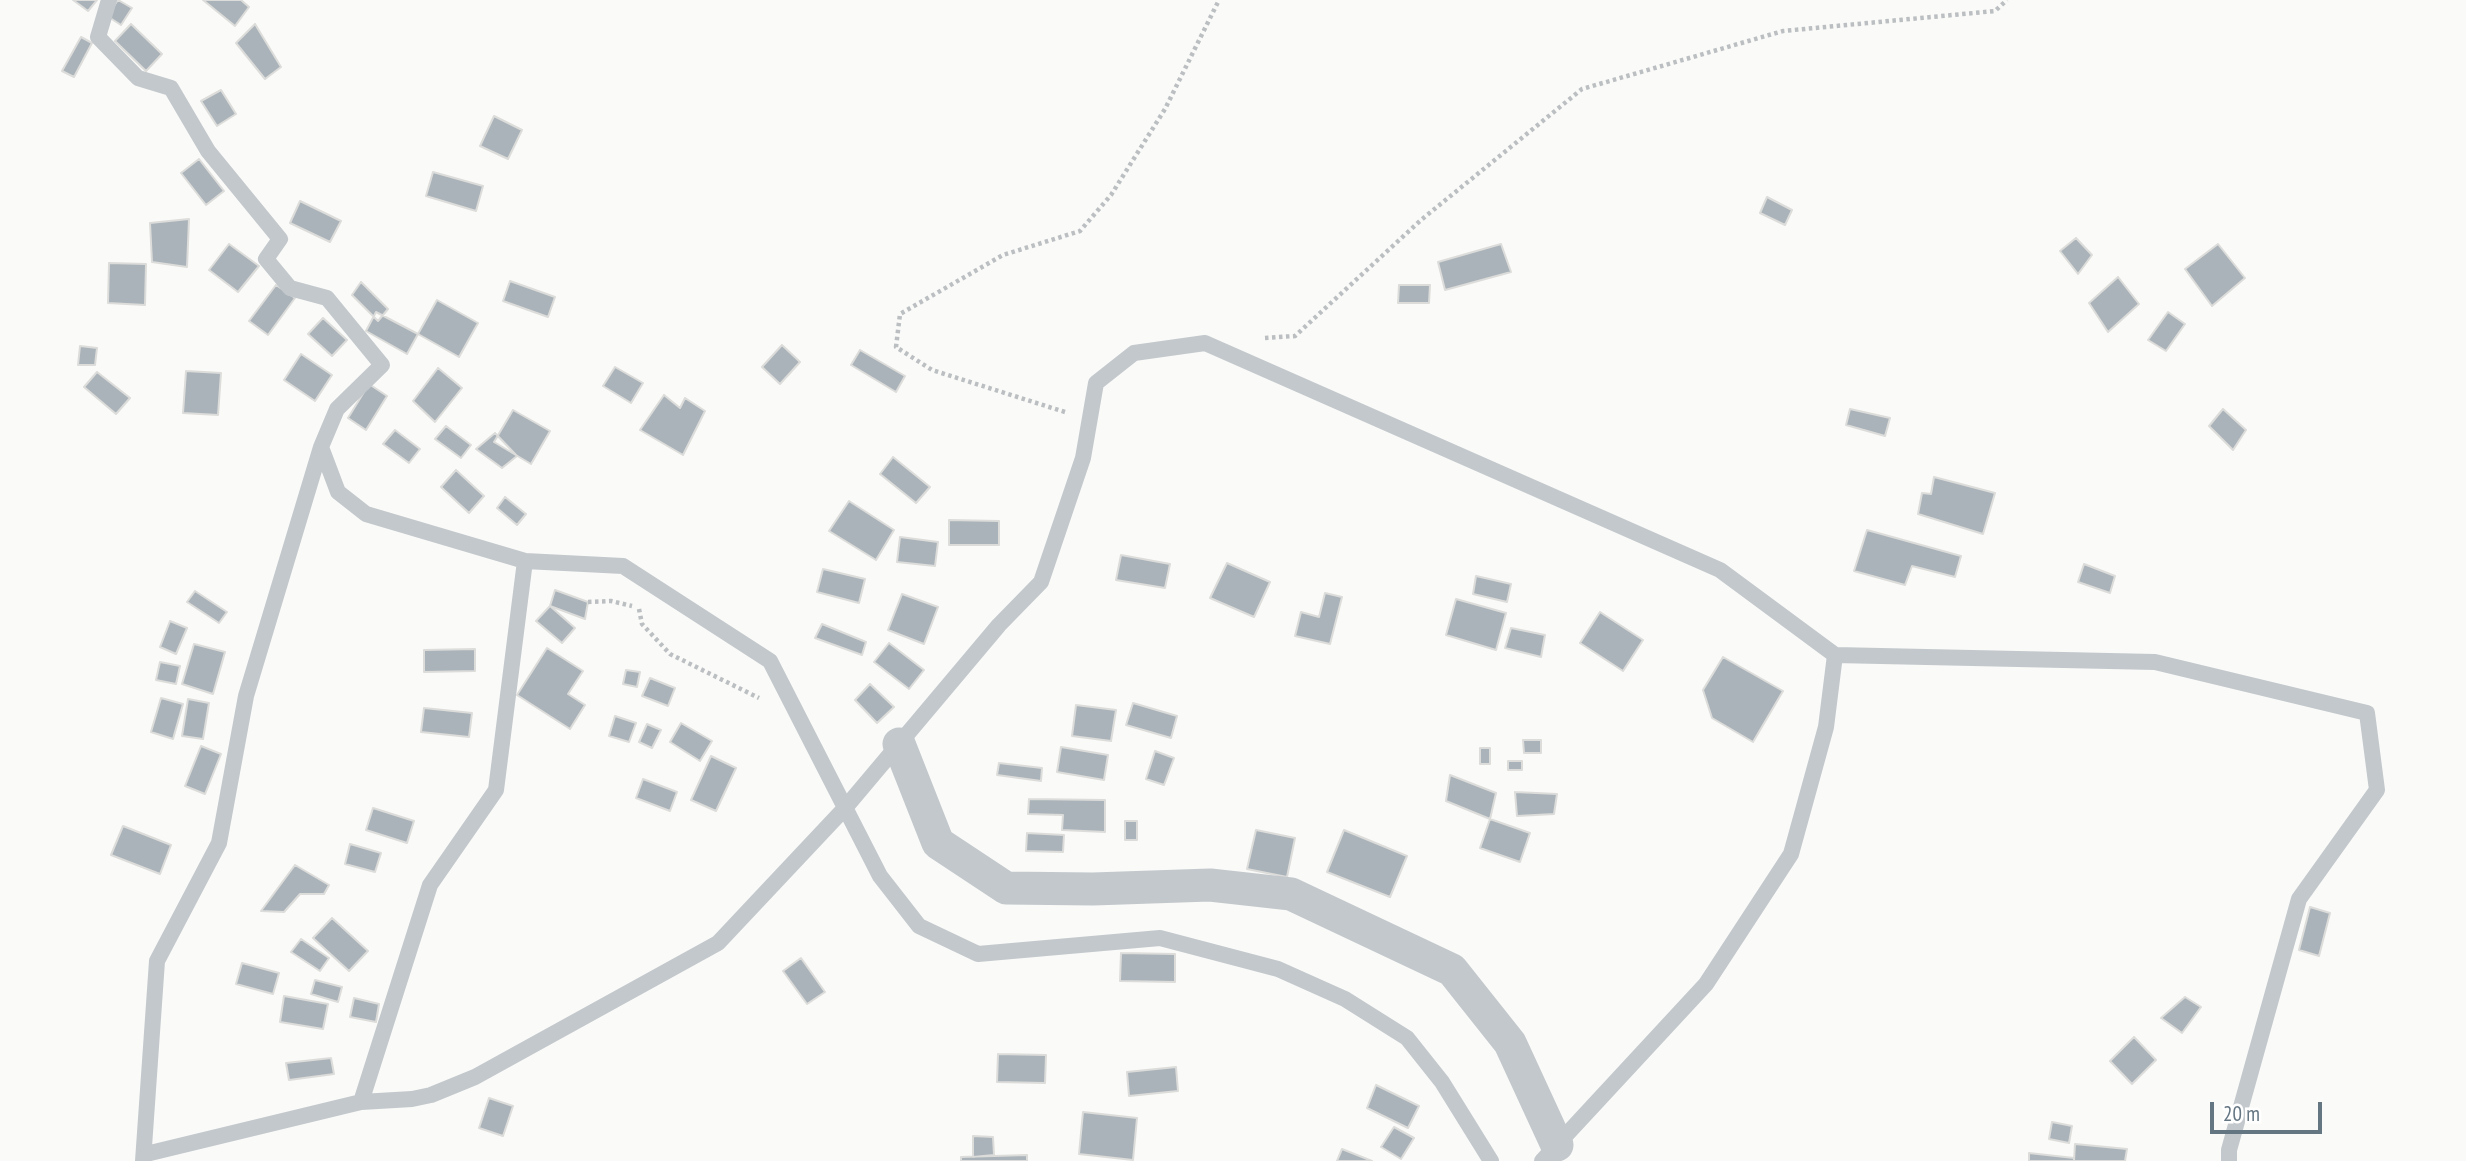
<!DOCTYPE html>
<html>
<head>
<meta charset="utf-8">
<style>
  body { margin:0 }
  #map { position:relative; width:2466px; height:1161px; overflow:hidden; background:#fafaf8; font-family:"PT Sans Narrow",sans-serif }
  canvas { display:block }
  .scale { position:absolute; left:2210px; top:1102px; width:112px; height:32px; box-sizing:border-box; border:4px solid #657683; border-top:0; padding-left:9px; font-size:21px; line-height:24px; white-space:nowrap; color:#657683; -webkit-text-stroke:5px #fff; paint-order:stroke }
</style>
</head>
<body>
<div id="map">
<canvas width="2466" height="1161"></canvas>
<div class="scale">20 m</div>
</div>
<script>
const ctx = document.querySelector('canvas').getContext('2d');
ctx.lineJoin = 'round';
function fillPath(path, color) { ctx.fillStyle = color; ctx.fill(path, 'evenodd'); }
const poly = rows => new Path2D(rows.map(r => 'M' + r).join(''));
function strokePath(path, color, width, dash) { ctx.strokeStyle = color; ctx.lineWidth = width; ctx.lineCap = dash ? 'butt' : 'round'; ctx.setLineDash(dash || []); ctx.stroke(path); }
const building = poly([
  [73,0,97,0,88,11,73,0],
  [118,0,132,8,121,25,107,16,118,0],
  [203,0,241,0,249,7,235,26,203,0],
  [131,24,162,54,146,71,115,41,131,24],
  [255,24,281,67,265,79,236,43,255,24],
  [81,37,92,43,74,77,62,71,81,37],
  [221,90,236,114,217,126,201,101,221,90],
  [494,116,522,130,508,159,480,146,494,116],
  [199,159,224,191,206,205,181,173,199,159],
  [433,172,483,186,476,211,426,196,433,172],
  [1767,197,1792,210,1785,225,1760,213,1767,197],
  [300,201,341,221,330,242,290,223,300,201],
  [189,219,187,267,152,262,150,223,189,219],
  [2076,238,2092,255,2078,274,2060,251,2076,238],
  [229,244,259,266,238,292,209,270,229,244],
  [1501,244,1511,272,1445,290,1438,262,1501,244],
  [2218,244,2245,278,2212,306,2185,269,2218,244],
  [109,263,146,264,145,305,108,303,109,263],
  [2118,277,2139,304,2108,332,2089,303,2118,277],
  [510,281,555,297,548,317,503,301,510,281],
  [361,282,388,309,378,321,352,295,361,282],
  [276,285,295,298,268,335,249,321,276,285],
  [1399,285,1430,285,1429,303,1398,303,1399,285],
  [437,300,478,323,459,357,418,334,437,300],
  [376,312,418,334,407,354,366,331,376,312],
  [2168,312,2185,324,2166,351,2148,340,2168,312],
  [323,318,347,340,332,356,308,334,323,318],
  [782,345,800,362,780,384,762,367,782,345],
  [80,346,97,348,95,365,78,365,80,346],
  [860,350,905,376,896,392,851,365,860,350],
  [301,354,332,375,315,401,284,380,301,354],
  [615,367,643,383,631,403,603,386,615,367],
  [438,368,462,388,435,422,413,401,438,368],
  [186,371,221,373,218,415,183,413,186,371],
  [97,372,130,398,116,414,84,387,97,372],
  [369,384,387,396,366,430,348,418,369,384],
  [664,395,680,408,685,398,705,411,683,455,640,430,664,395],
  [1850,409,1890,418,1885,436,1846,425,1850,409],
  [2223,409,2246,430,2233,450,2209,426,2223,409],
  [513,410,550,431,531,464,494,442,513,410],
  [446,426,471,445,461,458,435,439,446,426],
  [395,430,420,449,409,463,383,444,395,430],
  [495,433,517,456,502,468,476,449,495,433],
  [893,457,930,487,916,503,880,474,893,457],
  [456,470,484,496,469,513,441,487,456,470],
  [1934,477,1995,493,1983,534,1918,514,1922,493,1931,494,1934,477],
  [505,497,526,514,517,525,497,508,505,497],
  [849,501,894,530,876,560,829,531,849,501],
  [949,520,999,521,999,545,949,545,949,520],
  [1867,530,1961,556,1955,577,1912,566,1905,585,1854,571,1867,530],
  [900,537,938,542,935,566,897,562,900,537],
  [1121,555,1170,564,1165,588,1116,580,1121,555],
  [1227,563,1270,582,1254,617,1210,598,1227,563],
  [2084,564,2115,576,2110,593,2078,582,2084,564],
  [823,569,865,579,859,603,817,592,823,569],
  [1476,576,1511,584,1507,602,1473,594,1476,576],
  [555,590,588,602,585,619,550,606,555,590],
  [195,591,227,612,219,623,187,602,195,591],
  [1325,593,1342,597,1330,644,1295,636,1301,612,1319,617,1325,593],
  [902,594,938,607,924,644,888,630,902,594],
  [1456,599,1506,613,1496,650,1446,635,1456,599],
  [550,606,575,628,562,643,536,621,550,606],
  [1600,612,1643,640,1623,671,1580,643,1600,612],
  [170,621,187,628,176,654,160,647,170,621],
  [822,624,866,642,862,655,815,638,822,624],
  [1511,628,1545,635,1541,657,1505,648,1511,628],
  [889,643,924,670,909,689,874,662,889,643],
  [194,644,225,652,213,694,182,684,194,644],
  [547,648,583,671,568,694,585,705,570,729,517,695,547,648],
  [475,649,475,671,424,672,424,650,475,649],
  [1723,657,1783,691,1753,742,1712,718,1703,690,1723,657],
  [160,662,180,666,176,684,156,680,160,662],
  [626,670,640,672,637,687,623,684,626,670],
  [650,678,675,688,668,706,642,696,650,678],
  [870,684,894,707,877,723,855,700,870,684],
  [161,698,183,704,173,739,151,732,161,698],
  [188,699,209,703,203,739,182,736,188,699],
  [1133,703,1177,716,1171,738,1126,725,1133,703],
  [1076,705,1116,710,1111,741,1072,736,1076,705],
  [424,708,472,713,469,737,421,732,424,708],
  [615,716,636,723,629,742,609,736,615,716],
  [681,723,712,741,700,761,670,742,681,723],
  [647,724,661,730,652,748,639,742,647,724],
  [1523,740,1541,740,1541,753,1524,753,1523,740],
  [201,746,221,754,205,794,185,786,201,746],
  [1061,747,1108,755,1104,780,1057,772,1061,747],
  [1480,748,1490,748,1490,764,1480,764,1480,748],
  [1155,751,1174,758,1164,785,1146,779,1155,751],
  [711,756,736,768,716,811,691,800,711,756],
  [1508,761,1522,761,1522,770,1508,770,1508,761],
  [999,763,1042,768,1041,781,997,775,999,763],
  [1450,775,1496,793,1490,819,1446,801,1450,775],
  [643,779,677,792,670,811,636,798,643,779],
  [1515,792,1557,794,1554,814,1517,816,1515,792],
  [1029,799,1105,800,1105,832,1062,830,1063,815,1028,814,1029,799],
  [373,808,414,821,407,843,366,830,373,808],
  [1490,819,1530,833,1520,862,1480,848,1490,819],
  [1125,821,1137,821,1137,840,1125,840,1125,821],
  [123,826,171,845,160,874,111,855,123,826],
  [1256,830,1295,838,1287,877,1247,869,1256,830],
  [1344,830,1407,856,1390,897,1327,872,1344,830],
  [1027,833,1064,835,1063,852,1026,851,1027,833],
  [350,844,381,853,375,872,345,864,350,844],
  [295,865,329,885,324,894,300,894,284,912,261,911,295,865],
  [2310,907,2330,913,2319,956,2299,950,2310,907],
  [332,918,368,951,349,971,313,938,332,918],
  [301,939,329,958,320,971,291,952,301,939],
  [1121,953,1175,954,1175,982,1120,981,1121,953],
  [801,958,825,992,807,1004,783,971,801,958],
  [242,963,279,973,273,994,236,984,242,963],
  [315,980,342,987,338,1002,311,994,315,980],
  [284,996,328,1004,323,1029,280,1022,284,996],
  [2185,997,2201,1007,2182,1033,2161,1018,2185,997],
  [354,998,379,1004,376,1022,350,1017,354,998],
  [2134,1037,2156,1060,2132,1084,2110,1061,2134,1037],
  [998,1054,1046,1055,1045,1083,997,1082,998,1054],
  [331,1058,334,1074,289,1080,286,1063,331,1058],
  [1176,1067,1178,1091,1129,1096,1127,1072,1176,1067],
  [1376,1085,1419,1106,1408,1128,1367,1108,1376,1085],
  [489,1098,513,1106,503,1136,479,1128,489,1098],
  [1083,1112,1137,1118,1133,1160,1079,1154,1083,1112],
  [2052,1122,2072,1126,2069,1143,2049,1139,2052,1122],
  [1394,1127,1414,1138,1401,1159,1381,1147,1394,1127],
  [973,1136,993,1137,994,1155,973,1157,973,1136],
  [2075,1144,2127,1149,2125,1161,2074,1161,2075,1144],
  [1342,1149,1372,1161,1337,1161,1342,1149],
  [2029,1153,2074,1158,2074,1161,2029,1161,2029,1153],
  [1027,1155,1027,1161,961,1161,961,1157,1027,1155]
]);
fillPath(building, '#aab3b9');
strokePath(building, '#dcdcda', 2);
strokePath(poly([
  [1265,338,1295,336,1421,220,1582,89,1783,31,1995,11,2007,0],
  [1065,412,932,370,896,347,900,314,1003,255,1080,231,1111,195,1165,109,1219,0],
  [588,602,611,601,632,606],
  [639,609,642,624,670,654,759,698]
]), '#bbbfc2', 4.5, [3.5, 3.5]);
strokePath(poly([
  [109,0,98,37,138,78,171,88,208,151,280,239,266,259,290,288,327,298,382,365,337,409,321,447,338,492,366,514,525,561,623,566,770,661,880,876,919,926,978,954,1160,938,1278,969,1345,999,1407,1038,1442,1082,1491,1161],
  [361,1102,430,885,496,790,525,561],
  [146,1154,361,1102,412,1099,431,1095,475,1077,718,943,845,808,999,625,1041,582,1083,458,1096,383,1134,353,1205,343,1720,570,1835,655,2155,662,2367,713,2377,790,2299,899,2229,1150,2229,1161],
  [143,1161,157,961,219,843,246,696,321,447],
  [1542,1161,1706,984,1791,854,1826,727,1835,655]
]), '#c3c8cc', 16);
strokePath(poly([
  [899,744,938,843,1006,888,1093,889,1210,885,1291,894,1452,970,1510,1043,1557,1145]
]), '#c3c8cc', 33);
</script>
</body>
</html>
